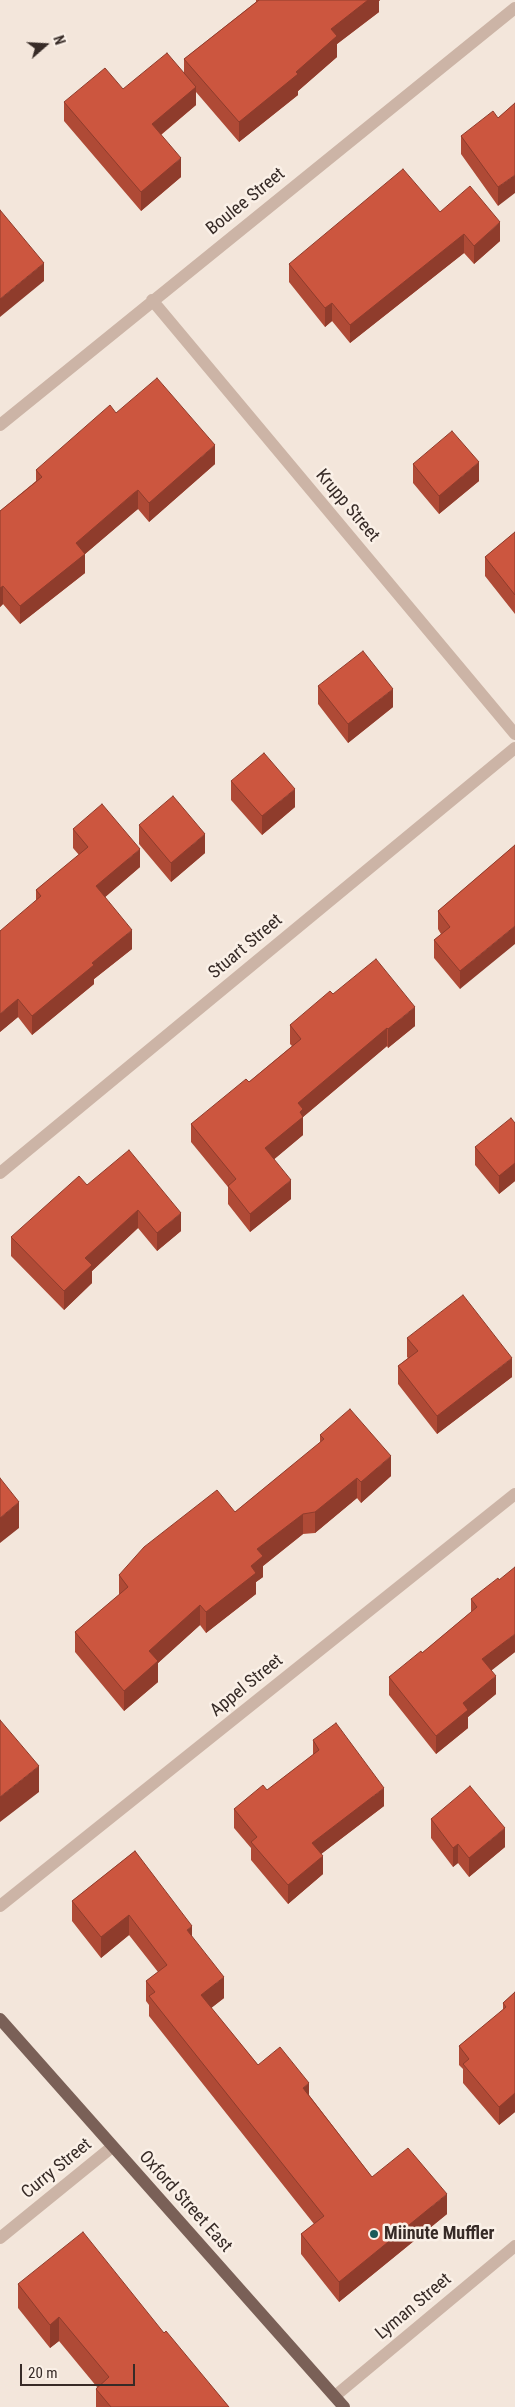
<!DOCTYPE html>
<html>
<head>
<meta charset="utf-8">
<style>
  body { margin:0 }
  #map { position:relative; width:515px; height:2407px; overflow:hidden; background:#f3e6db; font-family:"Roboto Condensed",sans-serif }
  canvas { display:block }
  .north { position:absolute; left:20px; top:20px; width:50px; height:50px; -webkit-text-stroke:4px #faf0e7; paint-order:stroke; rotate:71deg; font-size:14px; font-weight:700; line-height:20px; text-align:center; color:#372b27 }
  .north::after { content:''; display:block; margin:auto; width:18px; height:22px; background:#372b27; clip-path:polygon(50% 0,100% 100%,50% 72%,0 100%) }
  .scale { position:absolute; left:20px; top:2364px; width:115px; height:22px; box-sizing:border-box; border:2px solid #372b27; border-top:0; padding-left:6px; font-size:15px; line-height:18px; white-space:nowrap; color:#372b27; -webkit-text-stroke:4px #faf0e7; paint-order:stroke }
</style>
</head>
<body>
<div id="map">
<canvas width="515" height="2407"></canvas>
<div class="north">N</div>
<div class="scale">20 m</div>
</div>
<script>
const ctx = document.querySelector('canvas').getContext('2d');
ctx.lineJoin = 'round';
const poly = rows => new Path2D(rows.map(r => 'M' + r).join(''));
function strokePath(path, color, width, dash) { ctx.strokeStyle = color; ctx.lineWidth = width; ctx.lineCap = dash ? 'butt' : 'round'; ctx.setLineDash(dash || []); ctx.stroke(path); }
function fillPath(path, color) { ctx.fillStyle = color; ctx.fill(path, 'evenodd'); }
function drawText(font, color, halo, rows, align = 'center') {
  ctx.font = font + ' "Roboto Condensed",sans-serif'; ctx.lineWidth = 5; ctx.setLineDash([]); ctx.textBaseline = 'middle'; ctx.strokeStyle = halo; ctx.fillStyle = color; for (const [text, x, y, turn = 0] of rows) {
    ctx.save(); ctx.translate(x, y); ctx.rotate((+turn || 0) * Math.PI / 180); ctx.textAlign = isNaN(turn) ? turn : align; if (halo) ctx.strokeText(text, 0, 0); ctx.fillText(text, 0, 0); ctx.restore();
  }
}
strokePath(poly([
  [152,300,515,734],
  [0,425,515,8],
  [0,1173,515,748],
  [0,1906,515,1494],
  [0,2238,112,2147],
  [335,2396,515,2246]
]), '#ccb4a6', 12);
strokePath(poly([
  [0,2019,344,2407]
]), '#7a6057', 12);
fillPath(poly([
  [256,0,380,0,379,1,379,12,337,44,337,57,298,91,298,95,239,142,196,92,196,105,161,135,181,177,141,211,64,121,64,102,123,89,184,73,184,59,256,2],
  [515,103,498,206,461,154,461,136,498,118],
  [440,212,500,241,474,264,464,253,350,343,332,321,325,327,289,282,289,264],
  [116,413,215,464,149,522,138,509,134,512,85,554,85,573,20,624,3,604,0,607,0,511,36,481,36,470],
  [413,464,479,481,439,514,413,483],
  [515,532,515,614,485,576,485,557],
  [318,686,393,707,348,743,318,704],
  [231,781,295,807,262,835,231,800],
  [139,825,205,853,171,882,139,844],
  [73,829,140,867,105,897,132,949,94,979,94,984,32,1035,18,1017,0,1032,36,901,36,890,79,855,73,848],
  [515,845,460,989,434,958,434,940,441,934,438,929,438,911],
  [333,994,415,1026,388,1048,387,1046,303,1117,303,1135,274,1159,291,1199,250,1232,228,1204,228,1187,191,1142,191,1124,249,1082,292,1046,290,1044,290,1025],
  [515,1123,515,1181,499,1194,475,1165,475,1147],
  [87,1185,181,1231,157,1251,138,1228,92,1271,92,1283,64,1310,11,1256,11,1237],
  [407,1338,512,1377,437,1434,398,1384,398,1366,408,1358,407,1357],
  [320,1435,391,1476,361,1503,357,1498,315,1533,303,1534,263,1566,263,1577,256,1582,256,1594,206,1633,200,1625,158,1663,158,1682,124,1711,75,1652,75,1632,119,1595,119,1575,235,1512,320,1443],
  [471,1599,515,1652,491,1670,496,1694,468,1717,468,1728,436,1754,389,1695,389,1677,422,1653,471,1612],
  [313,1740,384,1806,321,1854,323,1874,288,1904,251,1860,251,1848,234,1828,234,1809,267,1790,313,1755],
  [431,1819,505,1847,469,1877,458,1863,453,1867,431,1838],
  [135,1851,192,1938,224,1998,211,2008,258,2065,309,2095,372,2177,447,2214,339,2302,301,2254,301,2234,314,2224,149,2016,149,2005,146,2001,146,1981,158,1972,129,1935,101,1958,72,1921,72,1901],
  [515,1992,515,2112,499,2125,463,2083,463,2069,459,2065,459,2046,503,2010,503,2003],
  [18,2284,164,2333,229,2407,96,2407,96,2389,97,2387,59,2341,50,2348,18,2308]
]), '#af4a36');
fillPath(poly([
  [368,0,380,0,379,1,379,12,337,44,337,57,298,91,298,95,239,142,239,122,296,72,331,29],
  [196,87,196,105,152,142,152,124],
  [181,158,181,177,141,211,141,192],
  [515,175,515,193,498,206,498,187],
  [500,222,500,241,474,264,474,246],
  [464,234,464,253,350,343,350,325],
  [44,263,44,281,0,317,0,299],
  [332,303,332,321,325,327,325,308],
  [215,445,215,464,149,522,149,503],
  [479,462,479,481,439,514,439,496],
  [138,490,138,509,85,554,85,573,20,624,20,606,76,543],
  [3,586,3,604,0,607,0,588],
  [393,689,393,707,348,743,348,724],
  [295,789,295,807,262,835,262,816],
  [205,834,205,853,171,882,171,863],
  [140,849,140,867,96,905,96,886],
  [515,926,515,944,460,989,460,971],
  [132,930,132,949,94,979,94,984,32,1035,32,1016,92,963],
  [18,999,18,1017,0,1032,0,1014],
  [415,1007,415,1026,388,1048,388,1029],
  [387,1028,387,1046,303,1117,303,1135,265,1167,265,1148,298,1103],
  [515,1163,515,1181,499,1194,499,1176],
  [291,1180,291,1199,250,1232,250,1214],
  [138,1210,138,1228,92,1271,92,1283,64,1310,64,1291,85,1258],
  [181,1213,181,1231,157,1251,157,1233],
  [512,1358,512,1377,437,1434,437,1416],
  [391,1456,391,1476,361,1503,361,1482],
  [357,1478,357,1498,315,1533,315,1512],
  [19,1502,19,1528,0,1543,0,1518],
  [303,1514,303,1534,263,1566,263,1577,256,1582,256,1594,206,1633,206,1612,251,1566,257,1549],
  [200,1605,200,1625,158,1663,158,1682,124,1711,124,1691,149,1651],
  [515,1634,515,1652,482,1678,482,1659],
  [496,1676,496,1694,468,1717,468,1728,436,1754,436,1736,463,1703],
  [39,1766,39,1792,0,1822,0,1797],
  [384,1788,384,1806,312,1861,312,1843],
  [505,1828,505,1847,469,1877,469,1858],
  [458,1844,458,1863,453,1867,453,1848],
  [323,1856,323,1874,288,1904,288,1885],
  [129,1915,129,1935,101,1958,101,1937],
  [192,1926,192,1946,187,1930],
  [224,1977,224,1998,201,2016,201,1995],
  [309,2083,309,2104,303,2088],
  [515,2093,515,2112,499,2125,499,2107],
  [447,2194,447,2214,339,2302,339,2282],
  [59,2317,59,2341,50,2348,50,2325]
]), '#8f3c2c');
const building = poly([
  [259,0,368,0,331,29,337,36,296,72,298,74,239,122,184,59,259,0],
  [167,53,196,87,152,124,181,158,141,192,64,102,105,68,123,89,167,53],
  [515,103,515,175,498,187,461,136,493,111,498,118,515,103],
  [403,169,440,212,470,186,500,222,474,246,464,234,350,325,332,303,325,308,289,264,403,169],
  [0,210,44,263,0,299,0,210],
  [157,378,215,445,149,503,138,490,134,493,76,543,85,554,20,606,3,586,0,588,0,511,42,477,36,470,110,405,116,413,157,378],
  [452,431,479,462,439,496,413,464,452,431],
  [515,532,515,595,485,557,515,532],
  [363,651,393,689,348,724,318,686,363,651],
  [264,753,295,789,262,816,231,781,264,753],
  [173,796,205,834,171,863,139,825,173,796],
  [102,804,140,849,96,886,132,930,92,963,94,965,32,1016,18,999,0,1014,0,931,41,896,36,890,88,847,73,829,102,804],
  [515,845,515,926,460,971,434,940,450,927,438,911,515,845],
  [376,959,415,1007,388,1029,387,1028,298,1103,303,1109,300,1112,303,1117,265,1148,291,1180,250,1214,228,1186,236,1179,191,1124,246,1079,249,1082,301,1039,290,1025,330,991,333,994,376,959],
  [511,1118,515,1123,515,1163,499,1176,475,1147,511,1118],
  [129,1150,181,1213,157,1233,138,1210,85,1258,92,1265,64,1291,11,1237,79,1176,87,1185,129,1150],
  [463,1295,512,1358,437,1416,398,1366,418,1351,407,1338,463,1295],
  [350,1409,391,1456,361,1482,357,1478,315,1512,303,1514,257,1549,263,1556,251,1566,256,1573,206,1612,200,1605,149,1651,158,1661,124,1691,75,1632,128,1587,119,1575,144,1547,217,1490,235,1512,324,1439,320,1435,350,1409],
  [0,1478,19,1502,0,1518,0,1478],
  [515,1567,515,1634,482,1659,496,1676,463,1703,468,1710,436,1736,389,1677,421,1651,422,1653,477,1607,471,1599,498,1578,499,1580,515,1567],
  [0,1720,39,1766,0,1797,0,1720],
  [336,1723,384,1788,312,1843,323,1856,288,1885,251,1842,257,1837,234,1809,263,1785,267,1790,319,1750,313,1740,336,1723],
  [470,1786,505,1828,469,1858,458,1844,453,1848,431,1819,470,1786],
  [135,1851,192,1926,187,1930,224,1977,201,1995,258,2065,280,2047,309,2083,303,2088,372,2177,408,2148,447,2194,339,2282,301,2234,324,2216,149,1996,155,1992,146,1981,167,1965,129,1915,101,1937,72,1901,135,1851],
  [515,1992,515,2093,499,2107,463,2064,469,2059,459,2046,506,2007,503,2003,515,1992],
  [83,2232,164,2333,166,2331,229,2407,111,2407,96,2389,109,2377,59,2317,50,2325,18,2284,83,2232]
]);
fillPath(building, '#cc563f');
strokePath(building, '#8f3c2c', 1);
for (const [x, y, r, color] of [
  [374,2234,5,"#1a5b5a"]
]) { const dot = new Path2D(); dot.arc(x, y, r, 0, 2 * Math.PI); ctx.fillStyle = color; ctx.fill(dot); strokePath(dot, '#faf0e7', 2); }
drawText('18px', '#372b27', '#faf0e7', [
  ["Boulee Street",246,202,-39],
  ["Krupp Street",347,506,50],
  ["Stuart Street",246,947,-40],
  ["Appel Street",247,1686,-39],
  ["Curry Street",57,2169,-39],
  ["Oxford Street East",185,2202,48],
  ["Lyman Street",414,2307,-40]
]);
drawText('bold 18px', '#372b27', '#faf0e7', [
  ["Miinute Muffler",384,2234]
], 'left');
</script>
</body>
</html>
